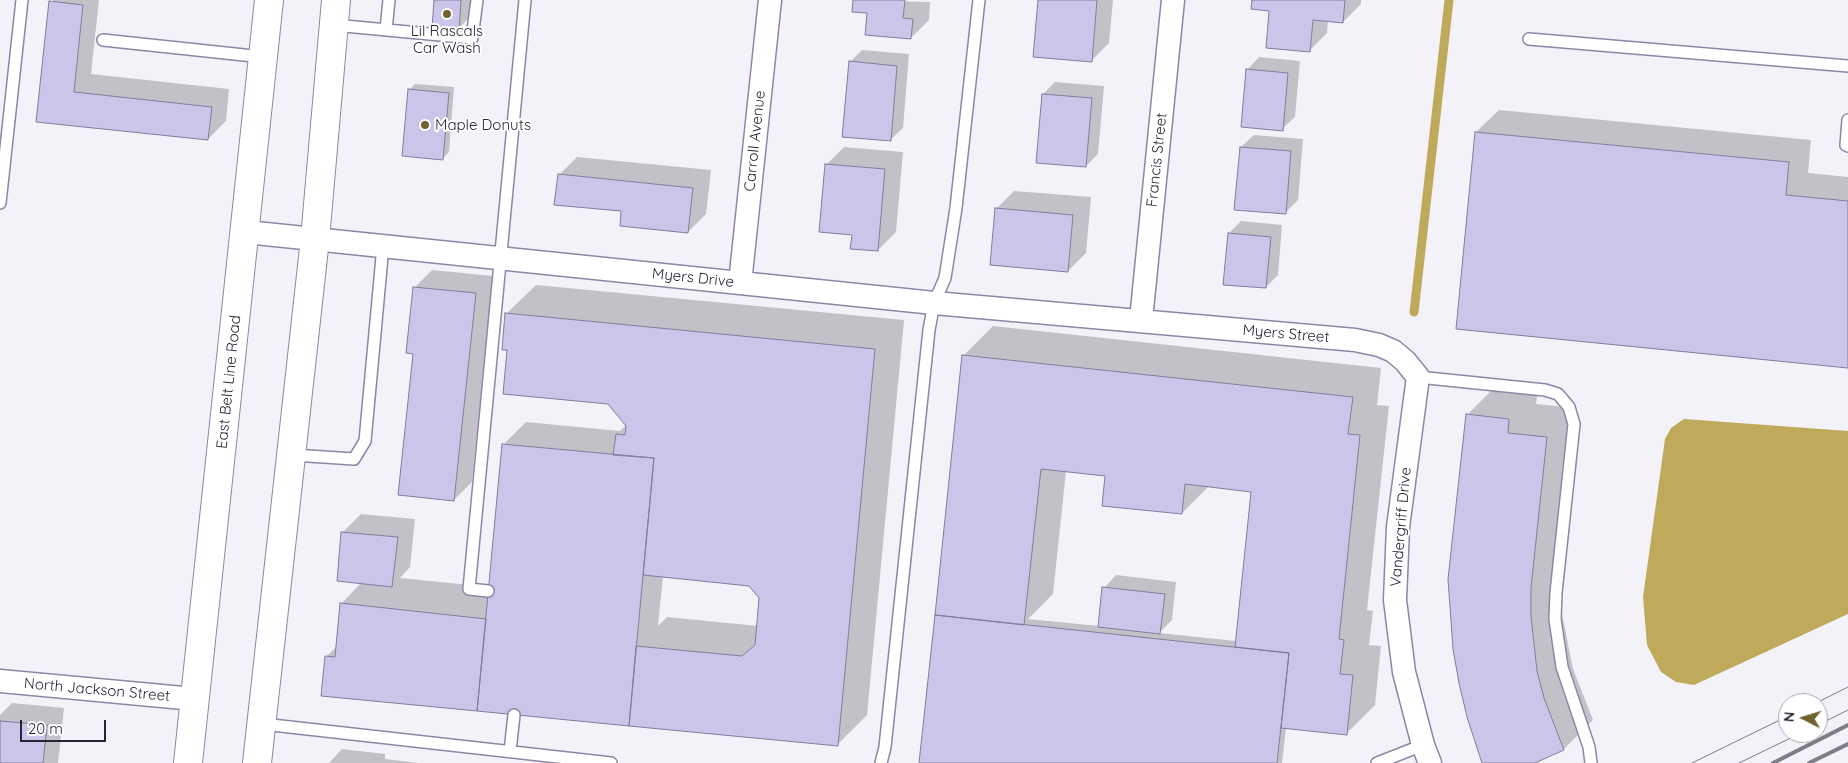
<!DOCTYPE html>
<html>
<head>
<meta charset="utf-8">
<style>
  body { margin:0 }
  #map { position:relative; width:1848px; height:763px; overflow:hidden; background:#f3f2f9; font-family:Quicksand,sans-serif }
  canvas { display:block }
  .north { position:absolute; left:1778px; top:693px; width:50px; height:50px; box-sizing:border-box; background:#fff; border:1px solid #a9a8ad; border-radius:50%; rotate:275deg; font-size:14px; font-weight:700; line-height:20px; text-align:center; color:#272532 }
  .north::after { content:''; display:block; margin:auto; width:18px; height:22px; background:#716330; clip-path:polygon(50% 0,100% 100%,50% 72%,0 100%) }
  .scale { position:absolute; left:20px; top:720px; width:86px; height:22px; box-sizing:border-box; border:2px solid #272532; border-top:0; padding-left:6px; font-size:15px; line-height:18px; white-space:nowrap; color:#272532; -webkit-text-stroke:4px #fff; paint-order:stroke }
</style>
</head>
<body>
<div id="map">
<canvas width="1848" height="763"></canvas>
<div class="north">N</div>
<div class="scale">20 m</div>
</div>
<script>
const ctx = document.querySelector('canvas').getContext('2d');
ctx.lineJoin = 'round';
function fillPath(path, color) { ctx.fillStyle = color; ctx.fill(path, 'evenodd'); }
const poly = rows => new Path2D(rows.map(r => 'M' + r).join(''));
function strokePath(path, color, width, dash) { ctx.strokeStyle = color; ctx.lineWidth = width; ctx.lineCap = dash ? 'butt' : 'round'; ctx.setLineDash(dash || []); ctx.stroke(path); }
function drawText(font, color, halo, rows, align = 'center') {
  ctx.font = font + ' Quicksand,sans-serif'; ctx.lineWidth = 4; ctx.setLineDash([]); ctx.textBaseline = 'middle'; ctx.strokeStyle = halo; ctx.fillStyle = color; for (const [text, x, y, turn = 0] of rows) {
    ctx.save(); ctx.translate(x, y); ctx.rotate((+turn || 0) * Math.PI / 180); ctx.textAlign = isNaN(turn) ? turn : align; if (halo) ctx.strokeText(text, 0, 0); ctx.fillText(text, 0, 0); ctx.restore();
  }
}
fillPath(poly([
  [1684,419,1848,431,1848,614,1694,685,1676,682,1661,672,1647,645,1643,597,1665,439,1671,428]
]), '#bfaa5b');
fillPath(poly([
  [53,0,99,0,91,74,229,89,226,121,208,139,37,121],
  [436,0,477,0,476,11,458,29],
  [854,0,930,2,929,20,911,38,869,12],
  [1040,0,1113,0,1109,43,1091,61],
  [1253,0,1361,0,1361,4,1343,22,1328,20,1327,33,1309,51,1270,10],
  [862,50,909,54,903,128,890,140,850,62],
  [1259,57,1300,61,1295,117,1282,129,1247,70],
  [1055,82,1104,86,1098,154,1086,166,1043,94],
  [415,84,454,87,449,152,443,158,409,90],
  [1499,110,1811,140,1808,173,1848,177,1848,367,1476,132],
  [1254,135,1303,139,1298,200,1285,213,1241,147],
  [844,147,903,152,896,232,878,250,853,234,826,165],
  [577,157,711,170,706,214,688,232,622,210,559,175],
  [1014,191,1091,197,1086,253,1068,271,996,209],
  [1241,221,1282,225,1278,275,1266,287,1229,233],
  [432,270,493,276,472,482,454,500,414,353,414,288],
  [536,285,904,320,867,715,837,745,326,657,337,646,341,604,362,582,343,532,361,514,415,519,410,567,400,578,490,587,503,445,526,422,620,431,626,425,608,403,508,349,506,314],
  [663,576,750,584,761,597,758,626,667,617,658,626],
  [993,326,1381,368,1377,405,1389,406,1367,610,1373,611,1369,645,1381,646,1375,705,1346,734,1286,728,1282,763,920,763,963,356],
  [1066,471,1106,475,1182,513,1209,486,1252,491,1236,641,1159,633,1172,620,1176,582,1116,575,1104,588,1099,626,1028,619,1053,594],
  [1496,386,1538,390,1536,404,1576,408,1560,558,1560,586,1562,614,1573,669,1593,720,1564,749,1532,763,1484,763,1467,415],
  [12,703,64,708,58,763,0,763,0,715],
  [342,749,385,754,385,759,419,763,329,763]
]), '#0003');
strokePath(poly([
  [1414,312,1449,0]
]), '#bfaa5b', 9);
const building = poly([
  [434,0,461,0,459,31,432,28,434,0],
  [853,0,905,0,903,18,913,19,911,39,865,35,867,13,852,12,853,0],
  [1038,0,1097,0,1092,62,1033,57,1038,0],
  [1252,0,1345,0,1343,23,1313,20,1310,52,1266,48,1269,11,1251,9,1252,0],
  [49,1,83,5,74,92,212,107,208,140,36,122,49,1],
  [849,61,897,66,891,141,842,137,849,61],
  [1246,69,1288,73,1283,131,1241,127,1246,69],
  [408,89,449,93,443,160,402,156,408,89],
  [1042,94,1092,98,1086,167,1036,163,1042,94],
  [1475,132,1789,162,1786,195,1848,201,1848,368,1456,329,1475,132],
  [1240,147,1291,151,1286,214,1234,210,1240,147],
  [825,164,885,169,878,251,850,249,852,235,819,232,825,164],
  [558,174,693,188,688,233,620,226,621,211,554,205,558,174],
  [995,208,1073,215,1068,272,990,265,995,208],
  [1228,233,1271,237,1266,288,1223,285,1228,233],
  [413,287,476,293,454,501,398,495,413,354,406,353,413,287],
  [505,313,875,349,838,746,629,726,636,646,742,656,755,645,759,598,749,586,643,575,654,458,613,455,616,434,625,435,626,426,608,404,503,394,507,350,502,350,505,313],
  [962,355,1353,397,1348,434,1360,435,1339,639,1344,640,1340,674,1353,675,1347,735,1281,728,1289,653,1235,647,1251,492,1185,484,1182,514,1102,506,1105,476,1041,469,1024,625,935,615,962,355],
  [1466,414,1509,419,1508,433,1547,437,1531,588,1531,616,1537,671,1544,698,1564,750,1535,763,1482,763,1467,717,1459,683,1453,649,1448,579,1466,414],
  [502,444,654,458,629,726,477,711,502,444],
  [341,532,398,537,392,587,337,581,341,532],
  [1102,587,1165,594,1160,634,1098,627,1102,587],
  [340,603,486,619,477,711,321,696,325,656,335,657,340,603],
  [935,615,1289,653,1277,763,919,763,935,615],
  [0,721,47,725,43,763,0,763,0,721]
]);
fillPath(building, '#cbc6e9');
strokePath(building, '#817c9c', 1);
const lane = poly([
  [334,25,472,38,477,0],
  [386,30,389,0],
  [1529,39,1848,66],
  [103,40,263,57],
  [1848,120,1846,145,1848,146],
  [0,203,22,0],
  [1418,377,1545,390,1558,394,1569,407,1574,424,1556,593,1555,619,1562,667,1589,747,1591,763],
  [293,455,354,459,365,441,383,246],
  [488,591,469,589,525,0],
  [263,724,611,763],
  [510,751,514,715],
  [881,763,885,747,929,330,934,303,945,278,956,208,979,0],
  [1377,763,1423,745]
]);
const street = poly([
  [246,232,934,303,1355,340,1379,345,1393,351,1405,361,1418,377,1398,527,1395,600,1404,672,1423,745,1430,763],
  [740,283,770,0],
  [1141,320,1173,0],
  [0,681,194,699]
]);
const primary = poly([
  [188,763,269,0],
  [257,763,315,239,336,0]
]);
strokePath(lane, '#8c87a7', 14);
strokePath(street, '#8c87a7', 25);
strokePath(primary, '#8c87a7', 30);
strokePath(lane, '#fff', 11);
strokePath(street, '#fff', 22);
strokePath(primary, '#fff', 28);
strokePath(poly([
  [1816,703,1848,687],
  [1818,725,1848,710],
  [1692,763,1788,716],
  [1739,763,1801,733]
]), '#7f7d87', 1);
strokePath(poly([
  [1773,763,1848,725],
  [1809,763,1848,744]
]), '#7f7d87', 4);
for (const [x, y, r, color] of [
  [447,14,5,"#716330"],
  [425,125,5,"#716330"]
]) { const dot = new Path2D(); dot.arc(x, y, r, 0, 2 * Math.PI); ctx.fillStyle = color; ctx.fill(dot); strokePath(dot, '#fff', 2); }
drawText('15px', '#272532', '#fff', [
  ["Lil Rascals",447,31],
  ["Car Wash",447,48],
  ["Maple Donuts",435,125,"left"]
]);
drawText('15px', '#272532', '#fff', [
  ["Carroll Avenue",755,141,-84],
  ["Francis Street",1157,160,-84],
  ["Myers Drive",693,278,6],
  ["Myers Street",1286,334,5],
  ["East Belt Line Road",229,382,-84],
  ["Vandergriff Drive",1401,527,-85],
  ["North Jackson Street",97,690,5]
]);
</script>
</body>
</html>
